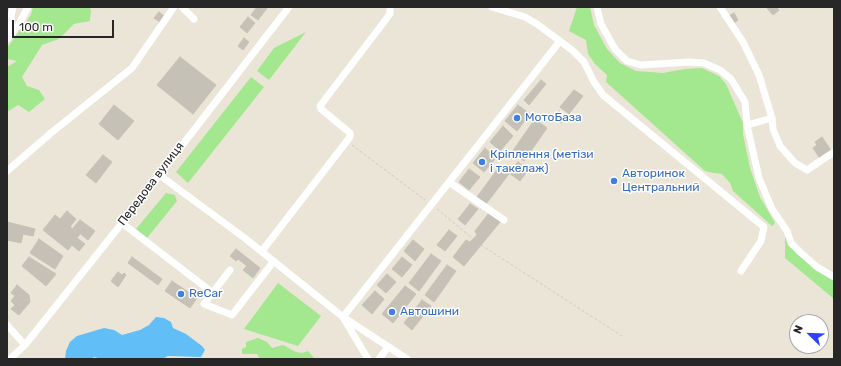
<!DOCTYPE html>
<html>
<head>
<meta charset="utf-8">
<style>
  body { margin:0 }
  #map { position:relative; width:841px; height:366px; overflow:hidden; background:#ebe5d7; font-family:Rubik,sans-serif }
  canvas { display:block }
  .frame { position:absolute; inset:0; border:8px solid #272727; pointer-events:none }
  .north { position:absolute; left:789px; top:314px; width:40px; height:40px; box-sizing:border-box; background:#fff; border:1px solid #a9a9a9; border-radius:50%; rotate:293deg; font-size:11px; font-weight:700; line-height:16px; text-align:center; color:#272727 }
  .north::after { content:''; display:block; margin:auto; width:14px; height:18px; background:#3040ff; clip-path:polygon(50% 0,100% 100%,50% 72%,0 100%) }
  .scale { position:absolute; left:12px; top:20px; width:102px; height:18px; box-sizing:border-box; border:2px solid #272727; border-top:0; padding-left:5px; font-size:12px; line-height:14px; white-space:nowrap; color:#272727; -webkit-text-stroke:3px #fff; paint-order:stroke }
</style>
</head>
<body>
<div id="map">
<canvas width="841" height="366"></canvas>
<div class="frame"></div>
<div class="north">N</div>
<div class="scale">100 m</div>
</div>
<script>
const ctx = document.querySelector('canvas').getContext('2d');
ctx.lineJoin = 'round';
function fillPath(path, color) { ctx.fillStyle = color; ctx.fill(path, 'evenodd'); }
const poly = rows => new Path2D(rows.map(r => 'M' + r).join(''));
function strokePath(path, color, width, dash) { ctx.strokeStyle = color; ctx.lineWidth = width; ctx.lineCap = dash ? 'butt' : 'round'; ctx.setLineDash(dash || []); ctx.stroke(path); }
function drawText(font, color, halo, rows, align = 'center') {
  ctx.font = font + ' Rubik,sans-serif'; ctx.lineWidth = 3; ctx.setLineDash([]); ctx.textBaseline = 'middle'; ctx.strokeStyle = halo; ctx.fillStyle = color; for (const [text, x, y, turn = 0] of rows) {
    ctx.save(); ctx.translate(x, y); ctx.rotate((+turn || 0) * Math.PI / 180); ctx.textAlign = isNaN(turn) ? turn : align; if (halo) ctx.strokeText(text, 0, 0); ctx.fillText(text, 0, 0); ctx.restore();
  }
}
fillPath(poly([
  [33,7,89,7,91,10,90,21,74,24,59,39,42,45,22,77,27,86,39,90,45,99,29,112,18,105,7,112,7,67,17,61,7,59,7,48,31,15],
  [577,7,590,7,594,25,607,49,620,63,636,71,663,73,685,69,702,68,719,76,726,84,743,123,743,134,750,168,760,197,775,223,772,226,733,191,730,183,722,174,714,173,705,171,606,82,607,75,595,64,588,54,586,40,569,31],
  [306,32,269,80,257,71,274,48],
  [251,77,264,87,188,183,176,172],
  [166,193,175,195,177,201,147,238,136,229],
  [785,233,794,249,834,278,834,299,785,258],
  [278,283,321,316,298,346,244,329],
  [258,338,267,342,272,348,283,345,296,352,302,353,308,351,315,359,260,359,257,354,242,354,242,349,246,347,246,342]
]), '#a3e78f');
fillPath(poly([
  [156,317,164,318,171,322,173,328,186,334,202,346,205,350,201,357,168,356,162,359,102,359,94,357,91,359,65,359,66,351,70,342,77,336,104,328,114,330,122,335,140,330,149,325]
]), '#61bef6');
const building = poly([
  [257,7,268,7,258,20,251,15,257,7],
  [766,7,778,7,777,8,779,10,773,15,766,7],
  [159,12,164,16,160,22,154,18,159,12],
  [734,13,738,20,732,25,727,17,734,13],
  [248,17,255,23,247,33,240,27,248,17],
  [244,38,249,42,243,50,238,46,244,38],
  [180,57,216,85,193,114,157,85,180,57],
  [541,80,546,84,529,105,524,100,541,80],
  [574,90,583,96,569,114,560,107,574,90],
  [114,105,134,121,118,140,99,124,114,105],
  [518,105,530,114,517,131,505,121,518,105],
  [559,111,566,117,561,123,554,117,559,111],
  [535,119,547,128,524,161,512,152,535,119],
  [503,126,513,136,500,151,490,142,503,126],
  [822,137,832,152,821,160,813,148,817,145,815,142,822,137],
  [485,148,496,158,484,172,473,163,485,148],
  [103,155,112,162,96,183,86,175,103,155],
  [518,162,528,170,520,181,509,173,518,162],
  [499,167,509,174,486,204,477,197,499,167],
  [469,169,480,177,469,190,459,182,469,169],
  [470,204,478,209,465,225,458,219,470,204],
  [67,211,76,219,70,227,80,234,77,238,85,244,79,251,72,245,68,250,43,230,55,215,60,219,67,211],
  [489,213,500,222,464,266,453,257,466,240,470,242,477,235,475,231,489,213],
  [80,220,95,231,88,240,73,228,80,220],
  [7,222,35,229,33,236,23,234,21,243,7,240,7,222],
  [449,230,457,236,445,251,437,245,449,230],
  [39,239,63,256,55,269,30,253,39,239],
  [413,240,424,249,415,261,404,251,413,240],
  [236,249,260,268,253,278,243,270,247,266,238,259,236,261,230,256,236,249],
  [431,254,441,261,419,291,409,283,431,254],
  [29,257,56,274,46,286,22,266,29,257],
  [132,257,162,279,158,285,128,263,132,257],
  [402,257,412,265,402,277,392,269,402,257],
  [447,265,456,271,434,302,425,295,447,265],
  [118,272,122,275,124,273,126,275,118,287,111,281,118,272],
  [387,274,396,282,386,293,377,285,387,274],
  [172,281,197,298,190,308,165,291,172,281],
  [17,285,29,295,30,302,19,315,11,309,15,305,11,301,15,296,11,293,17,285],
  [405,286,416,294,393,323,382,314,405,286],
  [375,291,384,299,372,314,362,305,375,291],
  [422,300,431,306,412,330,404,323,422,300]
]);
fillPath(building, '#c6c1b7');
strokePath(building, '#c6c1b1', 1);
strokePath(poly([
  [352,145,425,200],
  [437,209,472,238],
  [481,245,622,336]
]), '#cbcbcb', 1, [3, 2]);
strokePath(poly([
  [182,7,194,19],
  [492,7,525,17,537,24,572,50,584,62,594,82,603,95,764,227,761,241,741,271],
  [597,7,601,24,615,49,627,61,641,65,689,62,704,63,720,70,731,79,745,102,747,125,759,178,772,209,787,231,791,243,800,252,817,267,834,277],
  [720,7,743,42,759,75,772,118,773,129,780,146,795,163,807,170,834,152],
  [11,32,11,16,13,7],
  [7,39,19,24,28,7],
  [747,125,772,118],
  [7,171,51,133,132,68,174,7],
  [158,174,246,239,343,317,407,359],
  [449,182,504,220],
  [122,223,213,293],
  [262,251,350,137,350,133,321,109,320,106,390,14,390,7],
  [230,270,204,304,232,315,274,261],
  [343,317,560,41],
  [344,319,368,359],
  [7,325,25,345],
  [10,359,25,345,122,223,289,7],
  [379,359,388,347]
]), '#fff', 7);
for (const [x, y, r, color] of [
  [517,118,4,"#3f7fe0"],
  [482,162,4,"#3f7fe0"],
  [614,181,4,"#3f7fe0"],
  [181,294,4,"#3f7fe0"],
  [392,312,4,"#3f7fe0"]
]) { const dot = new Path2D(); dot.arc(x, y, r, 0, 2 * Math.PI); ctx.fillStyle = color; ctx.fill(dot); strokePath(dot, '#fff', 1.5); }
drawText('12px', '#366cbe', '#fff', [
  ["МотоБаза",525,118],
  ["Кріплення (метізи",490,155],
  ["і такелаж)",490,169],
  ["Авторинок",622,174],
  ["Центральний",622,188],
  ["ReCar",189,294],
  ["Автошини",400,312]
], 'left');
drawText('12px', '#272727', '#fff', [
  ["Передова вулиця",151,184,-53]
]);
</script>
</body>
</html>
